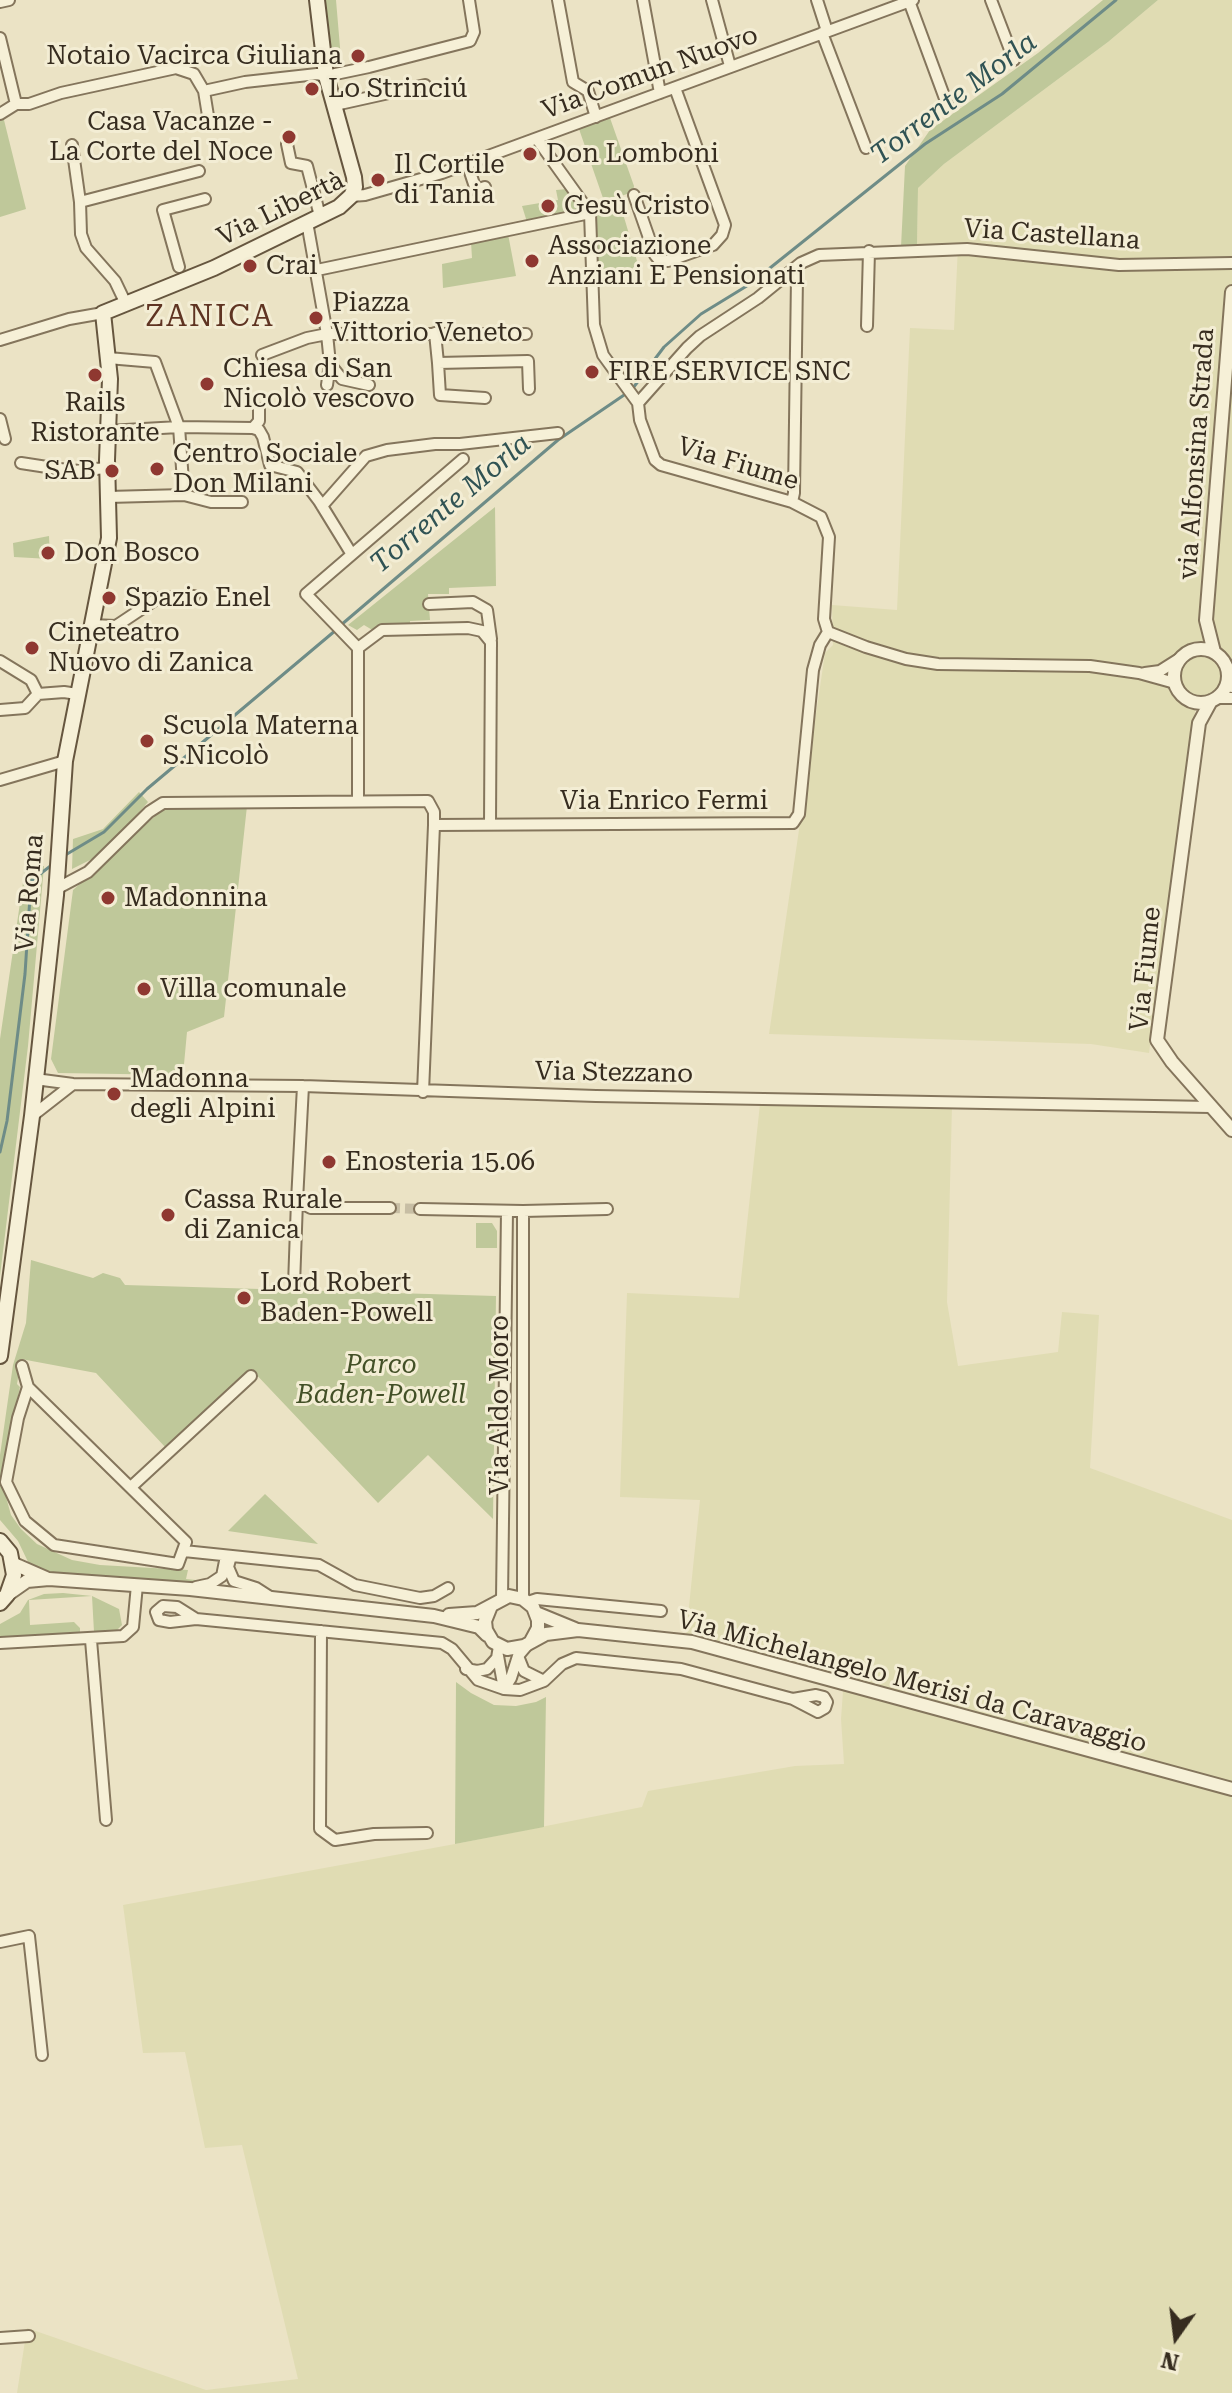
<!DOCTYPE html>
<html>
<head>
<meta charset="utf-8">
<style>
  body { margin:0 }
  #map { position:relative; width:1232px; height:2393px; overflow:hidden; background:#ebe3c5; font-family:"Roboto Serif",serif }
  canvas { display:block }
  .north { position:absolute; left:1136px; top:2297px; width:80px; height:80px; -webkit-text-stroke:6px #f3edd4; paint-order:stroke; rotate:194deg; font-size:22px; font-weight:700; line-height:32px; text-align:center; color:#362c1f }
  .north::after { content:''; display:block; margin:auto; width:28px; height:36px; background:#362c1f; clip-path:polygon(50% 0,100% 100%,50% 72%,0 100%) }
</style>
</head>
<body>
<div id="map">
<canvas width="1232" height="2393"></canvas>
<div class="north">N</div>
</div>
<script>
const ctx = document.querySelector('canvas').getContext('2d');
ctx.lineJoin = 'round';
function fillPath(path, color) { ctx.fillStyle = color; ctx.fill(path, 'evenodd'); }
const poly = rows => new Path2D(rows.map(r => 'M' + r).join(''));
function strokePath(path, color, width, dash) { ctx.strokeStyle = color; ctx.lineWidth = width; ctx.lineCap = dash ? 'butt' : 'round'; ctx.setLineDash(dash || []); ctx.stroke(path); }
function drawText(font, color, halo, rows, align = 'center') {
  ctx.font = font + ' "Roboto Serif",serif'; ctx.lineWidth = 6; ctx.setLineDash([]); ctx.textBaseline = 'middle'; ctx.strokeStyle = halo; ctx.fillStyle = color; for (const [text, x, y, turn = 0] of rows) {
    ctx.save(); ctx.translate(x, y); ctx.rotate((+turn || 0) * Math.PI / 180); ctx.textAlign = isNaN(turn) ? turn : align; if (halo) ctx.strokeText(text, 0, 0); ctx.fillText(text, 0, 0); ctx.restore();
  }
}
fillPath(poly([
  [1158,0,1232,0,1232,700,1197,697,1149,1053,1091,1044,769,1034,825,653,833,645,832,605,897,610,910,328,954,330,958,246,917,246,918,188,944,164,1108,42],
  [760,1104,952,1106,947,1302,958,1366,1058,1352,1062,1312,1099,1315,1090,1468,1232,1520,1232,2393,17,2393,27,2328,206,2390,298,2379,242,2145,205,2148,185,2052,143,2053,123,1905,455,1844,642,1807,648,1791,795,1766,844,1764,841,1719,844,1677,686,1635,700,1500,620,1497,627,1293,739,1298]
]), '#e0dcb3');
fillPath(poly([
  [317,0,336,0,341,59,323,61],
  [1103,0,1158,0,1108,42,944,164,918,188,917,246,901,247,905,166,930,130,1038,53],
  [3,116,26,209,0,217,0,117],
  [610,118,634,186,633,192,618,197,640,271,596,275,592,206,604,201,579,129],
  [567,189,584,211,527,222,522,206,558,200,556,190],
  [508,234,516,276,443,288,442,264,472,258,471,242],
  [495,507,496,586,449,588,449,594,428,594,430,620,410,621,410,626,374,631,364,625,357,630,348,625],
  [49,536,50,559,14,557,13,543],
  [139,792,148,802,116,839,92,859,72,869,73,839,103,829],
  [247,806,224,1017,187,1032,183,1075,58,1073,51,1059,73,890,164,808],
  [44,866,28,1046,0,1276,0,1039,25,869],
  [476,1223,492,1223,497,1231,497,1248,476,1248],
  [31,1260,93,1278,103,1273,120,1278,125,1285,496,1296,493,1519,428,1455,378,1503,251,1369,166,1448,96,1373,21,1359,17,1384,20,1387,8,1442,3,1486,11,1515,21,1529,37,1544,72,1560,100,1565,188,1570,186,1579,205,1581,187,1585,50,1575,30,1566,18,1541,0,1520,0,1455,13,1365,26,1323],
  [265,1494,318,1544,228,1531],
  [63,1593,92,1596,119,1609,122,1625,114,1633,94,1632,92,1596,29,1600,30,1625,74,1622,80,1628,80,1634,0,1638,0,1624,20,1613,28,1600,44,1594],
  [456,1682,471,1693,494,1705,516,1706,536,1702,546,1697,544,1827,455,1844]
]), '#bfc89a');
strokePath(poly([
  [633,388,664,347,701,314,750,284,925,144,1002,94,1116,0],
  [341,625,558,440,627,393],
  [62,857,104,832,147,789,336,630],
  [0,1152,7,1121,25,974,31,881,53,864]
]), '#6e8c87', 3);
strokePath(poly([
  [390,1208,420,1209]
]), '#c7bea4', 10, [10, 5]);
const minor = poly([
  [558,0,573,82,588,91,596,117],
  [643,0,660,93],
  [712,0,730,66],
  [817,0,827,31],
  [991,0,1014,60],
  [909,1,947,104],
  [0,2,9,0],
  [822,33,866,148],
  [0,38,16,104],
  [204,91,209,122],
  [335,105,425,85],
  [0,114,16,104,29,104,61,93,176,68,194,74,204,91,245,82,317,74,326,76,369,67,470,41,474,32,469,0],
  [537,139,590,213,594,325,603,355,638,403,640,420,655,460,661,465,792,502,821,517,829,537,824,619,828,632,866,647,906,659,938,664,1090,666,1139,673,1175,683],
  [287,144,291,163,307,166,320,216],
  [72,145,80,202],
  [467,163,476,190,485,187],
  [634,195,655,255,660,261,668,261,713,245,722,235,725,225,675,88],
  [351,196,365,195,442,173,913,0],
  [179,267,163,210,205,199],
  [317,270,590,213],
  [126,304,115,281,86,248,81,234,80,202,199,171],
  [867,326,869,251],
  [435,333,438,363,528,361,529,389],
  [0,340,69,319,103,313],
  [262,355,307,338,327,334,307,222],
  [108,358,155,362,179,427,253,428,259,430,263,437,270,465,297,472,319,501,351,553],
  [438,363,440,395,485,398],
  [327,385,330,364],
  [369,385,342,379,330,364,327,334,526,334],
  [638,403,687,348,700,336,758,298,801,263,819,255,967,249,1119,265,1232,263],
  [0,419,5,439],
  [253,428,259,421,259,409],
  [108,431,179,427,184,495,108,497],
  [21,463,73,471,107,468],
  [184,495,211,502,242,502],
  [792,502,794,493,797,277,793,269],
  [322,506,366,456,387,450,435,444,460,444,558,433],
  [429,604,473,602,487,610,491,639],
  [91,625,116,626,158,598,194,596],
  [358,648,382,630,468,628,482,631,491,642,490,824],
  [0,661,31,680,38,694],
  [1145,673,1160,671,1179,659],
  [1227,683,1232,687],
  [1217,698,1232,698],
  [0,710,25,708,38,694,64,692,77,694],
  [0,780,65,761],
  [358,801,358,648,306,594,463,459],
  [434,825,793,823,799,814,813,670,820,645,828,632],
  [56,889,88,872,149,812,163,803,428,801,434,812,434,825,423,1092],
  [35,1079,73,1084,303,1086,596,1096,1210,1107],
  [303,1086,297,1201,311,1208,390,1208],
  [32,1116,73,1084],
  [420,1209,523,1211,607,1209],
  [294,1285,297,1201],
  [22,1366,28,1387,18,1418,6,1482,25,1521,54,1545,178,1564,186,1542,28,1387],
  [131,1487,251,1376],
  [184,1551,319,1565,355,1585,420,1598,434,1596,448,1588],
  [231,1556,228,1567,234,1581,256,1588,270,1597],
  [196,1587,210,1584,222,1576,225,1561],
  [502,1598,507,1211],
  [523,1599,523,1211],
  [528,1602,537,1599,661,1611],
  [196,1619,177,1607,163,1606,156,1612,159,1620,170,1622,196,1619,442,1643,452,1649,478,1680,504,1689,520,1690,544,1681,562,1664,576,1658,681,1669,793,1699,818,1712,825,1708,827,1702,824,1697,816,1695,793,1699],
  [321,1631,320,1829,335,1840,374,1834,427,1833],
  [91,1640,106,1820],
  [0,1643,123,1636,133,1627,137,1585],
  [498,1656,504,1689],
  [518,1656,524,1671,544,1681],
  [466,1669,477,1671,487,1669,497,1658,499,1646],
  [504,1689,511,1678,518,1656,529,1643],
  [0,1942,29,1936,42,2055],
  [0,2338,29,2336]
]);
const tertiary = poly([
  '1174 676a27 27 0 1 1 54 0a27 27 0 1 1-54 0Z',
  [1214,652,1206,620,1232,292],
  [1211,701,1199,723,1157,1040,1172,1062,1232,1130],
  [14,1564,46,1578],
  [7,1595,27,1581,49,1579,190,1589,434,1616,479,1627,487,1635],
  [491,1606,485,1621,486,1630,493,1642,507,1649,524,1646,546,1634,578,1630,692,1642,1232,1789],
  [536,1613,575,1629],
  [449,1615,477,1613,509,1596,523,1599,533,1607,538,1620,538,1628,531,1641]
]);
const secondary = poly([
  [0,1356,32,1116,56,895,65,761,109,538,107,460,110,379,103,313,214,268,339,207,351,196,355,187,354,177,326,76,317,0],
  [0,1541,10,1553,14,1575,7,1595,0,1603]
]);
strokePath(minor, '#84755c', 14);
strokePath(tertiary, '#84755c', 16);
strokePath(secondary, '#66563f', 18);
strokePath(minor, '#f6f0d7', 10);
strokePath(tertiary, '#f6f0d7', 12);
strokePath(secondary, '#f6f0d7', 14);
for (const [x, y, r, color] of [
  [358,56,8,"#8f3831"],
  [312,89,8,"#8f3831"],
  [289,137,8,"#8f3831"],
  [530,154,8,"#8f3831"],
  [378,180,8,"#8f3831"],
  [548,206,8,"#8f3831"],
  [532,261,8,"#8f3831"],
  [250,266,8,"#8f3831"],
  [316,318,8,"#8f3831"],
  [592,372,8,"#8f3831"],
  [95,375,8,"#8f3831"],
  [207,384,8,"#8f3831"],
  [157,469,8,"#8f3831"],
  [112,471,8,"#8f3831"],
  [48,553,8,"#8f3831"],
  [109,598,8,"#8f3831"],
  [32,648,8,"#8f3831"],
  [147,741,8,"#8f3831"],
  [108,898,8,"#8f3831"],
  [144,989,8,"#8f3831"],
  [114,1094,8,"#8f3831"],
  [329,1162,8,"#8f3831"],
  [168,1215,8,"#8f3831"],
  [244,1298,8,"#8f3831"]
]) { const dot = new Path2D(); dot.arc(x, y, r, 0, 2 * Math.PI); ctx.fillStyle = color; ctx.fill(dot); strokePath(dot, '#f3edd4', 3); }
drawText('26px', '#362c1f', '#f3edd4', [
  ["Notaio Vacirca Giuliana",342,56,"right"],
  ["Lo Strinciu´",328,89],
  ["Casa Vacanze -",273,122,"right"],
  ["La Corte del Noce",273,152,"right"],
  ["Don Lomboni",546,154],
  ["Il Cortile",394,165],
  ["di Tania",394,195],
  ["Gesù Cristo",564,206],
  ["Associazione",548,246],
  ["Anziani E Pensionati",548,276],
  ["Crai",266,266],
  ["Piazza",332,303],
  ["Vittorio Veneto",332,333],
  ["Chiesa di San",223,369],
  ["Nicolò vescovo",223,399],
  ["FIRE SERVICE SNC",608,372],
  ["Rails",95,403,"center"],
  ["Ristorante",95,433,"center"],
  ["Centro Sociale",173,454],
  ["Don Milani",173,484],
  ["SAB",96,471,"right"],
  ["Don Bosco",64,553],
  ["Spazio Enel",125,598],
  ["Cineteatro",48,633],
  ["Nuovo di Zanica",48,663],
  ["Scuola Materna",163,726],
  ["S.Nicolò",163,756],
  ["Madonnina",124,898],
  ["Villa comunale",160,989],
  ["Madonna",130,1079],
  ["degli Alpini",130,1109],
  ["Enosteria 15.06",345,1162],
  ["Cassa Rurale",184,1200],
  ["di Zanica",184,1230],
  ["Lord Robert",260,1283],
  ["Baden-Powell",260,1313]
], 'left');
drawText('26px', '#362c1f', '#f3edd4', [
  ["Via Comun Nuovo",650,73,-20],
  ["Via Libertà",281,209,-26],
  ["Via Castellana",1052,235,4],
  ["via Alfonsina Strada",1197,454,-86],
  ["Via Fiume",738,464,17],
  ["Via Enrico Fermi",664,801],
  ["Via Roma",30,893,-85],
  ["Via Fiume",1146,969,-84],
  ["Via Stezzano",614,1073,1],
  ["Via Aldo Moro",500,1405,-90],
  ["Via Michelangelo Merisi da Caravaggio",912,1682,15]
]);
drawText('italic 26px', '#435027', '#f3edd4', [
  ["Parco",381,1365],
  ["Baden-Powell",381,1395]
]);
drawText('italic 28px', '#305354', '#f3edd4', [
  ["Torrente Morla",954,99,-37],
  ["Torrente Morla",451,504,-40]
]);
ctx.letterSpacing = '2px';
drawText('30px', '#5f3422', '#f3edd4', [
  ["ZANICA",210,317]
]);
ctx.letterSpacing = '0px';
</script>
</body>
</html>
